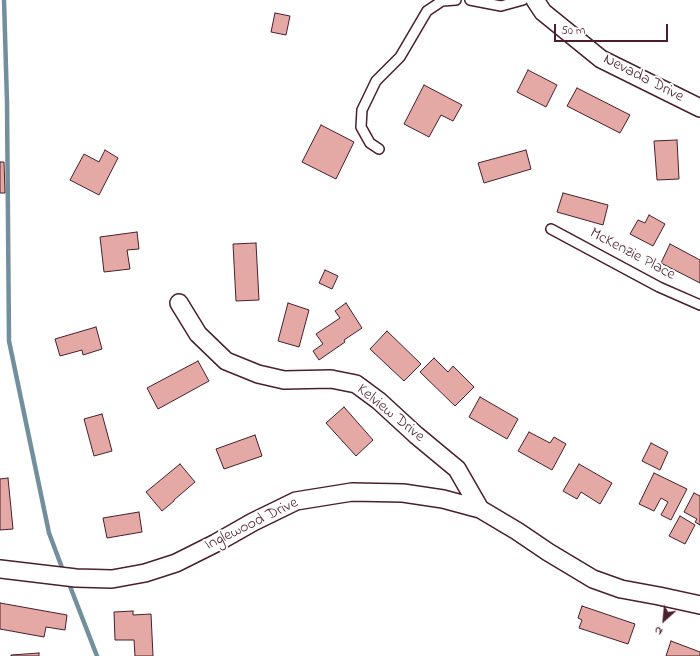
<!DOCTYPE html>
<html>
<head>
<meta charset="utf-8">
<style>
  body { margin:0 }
  #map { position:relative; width:700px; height:656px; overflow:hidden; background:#fff; font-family:"Indie Flower",sans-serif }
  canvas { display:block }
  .north { position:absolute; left:644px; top:600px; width:40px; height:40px; -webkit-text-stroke:3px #fff; paint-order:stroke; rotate:207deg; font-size:11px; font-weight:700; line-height:16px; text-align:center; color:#4a1f2b }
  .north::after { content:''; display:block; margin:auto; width:14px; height:18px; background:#4a1f2b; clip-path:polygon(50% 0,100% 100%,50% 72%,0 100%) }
  .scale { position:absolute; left:554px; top:24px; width:114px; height:18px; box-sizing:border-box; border:2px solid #4a1f2b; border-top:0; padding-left:5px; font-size:12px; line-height:14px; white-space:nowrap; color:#4a1f2b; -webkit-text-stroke:3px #fff; paint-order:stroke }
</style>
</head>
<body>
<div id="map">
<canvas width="700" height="656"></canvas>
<div class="north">N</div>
<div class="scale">50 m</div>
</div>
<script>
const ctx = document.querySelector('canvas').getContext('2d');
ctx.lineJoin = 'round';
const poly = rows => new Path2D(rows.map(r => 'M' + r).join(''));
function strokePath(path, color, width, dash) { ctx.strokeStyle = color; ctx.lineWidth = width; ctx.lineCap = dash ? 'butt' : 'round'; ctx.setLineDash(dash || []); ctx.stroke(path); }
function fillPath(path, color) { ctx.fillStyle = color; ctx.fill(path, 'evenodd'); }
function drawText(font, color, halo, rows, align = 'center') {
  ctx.font = font + ' "Indie Flower",sans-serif'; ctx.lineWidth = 4; ctx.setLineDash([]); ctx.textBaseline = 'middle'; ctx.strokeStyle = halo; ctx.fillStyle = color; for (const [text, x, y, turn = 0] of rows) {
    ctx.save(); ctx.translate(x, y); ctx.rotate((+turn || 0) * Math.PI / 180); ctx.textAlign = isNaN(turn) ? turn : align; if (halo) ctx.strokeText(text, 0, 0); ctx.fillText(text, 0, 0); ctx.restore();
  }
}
strokePath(poly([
  [4,0,7,102,9,341,49,533,64,573],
  [68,581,97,656]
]), '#728f9e', 4.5);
const building = poly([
  [275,13,290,16,286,35,271,32,275,13],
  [528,70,557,85,546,107,517,92,528,70],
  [424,85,462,105,453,121,441,115,429,137,404,124,424,85],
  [577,88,630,115,620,133,567,106,577,88],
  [321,125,354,142,336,179,302,162,321,125],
  [677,140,679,179,657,180,654,141,677,140],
  [105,150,118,158,99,195,70,180,84,154,99,162,105,150],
  [526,150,531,169,484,183,478,163,526,150],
  [0,162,4,162,5,193,0,193,0,162],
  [563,193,608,205,603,225,557,212,563,193],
  [649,215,665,224,653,246,630,234,638,220,645,223,649,215],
  [137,232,139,249,127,250,130,269,104,272,100,237,137,232],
  [256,243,259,300,236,301,233,244,256,243],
  [670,244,700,260,700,283,661,263,670,244],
  [325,270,338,276,332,289,319,283,325,270],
  [288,303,309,310,299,347,278,341,288,303],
  [346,303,362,328,344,340,345,342,319,360,313,351,323,344,316,334,340,318,335,311,346,303],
  [96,327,102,349,83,355,82,350,60,356,55,339,96,327],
  [387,331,421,364,404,381,370,349,387,331],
  [434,358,448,372,453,366,474,387,455,406,420,372,434,358],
  [198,361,209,381,158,409,147,388,198,361],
  [480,397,518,419,507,439,469,417,480,397],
  [344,407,373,440,356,456,326,423,344,407],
  [102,414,112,451,94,456,84,419,102,414],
  [529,432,550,443,554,437,566,444,552,470,518,451,529,432],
  [255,435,262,456,224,469,216,449,255,435],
  [651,443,668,452,660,470,642,461,651,443],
  [180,464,195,482,174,500,174,501,162,511,146,492,180,464],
  [579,464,612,483,600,504,581,492,577,499,563,491,579,464],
  [654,473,687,489,671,520,661,515,668,502,661,498,654,511,639,504,654,473],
  [8,478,13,529,0,530,0,479,8,478],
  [694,493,700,496,700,525,695,522,697,519,684,512,694,493],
  [139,512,142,532,107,538,103,518,139,512],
  [680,516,695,525,685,544,669,536,680,516],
  [0,603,67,615,65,630,46,627,44,637,0,629,0,603],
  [582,606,635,624,628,644,579,628,582,620,578,618,582,606],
  [133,611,133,615,151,614,153,656,135,656,134,640,115,640,114,612,133,611],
  [671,641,700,652,700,656,666,656,671,641],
  [39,653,39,656,11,656,11,655,39,653]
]);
fillPath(building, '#e4a9a4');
strokePath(building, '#4a1f2b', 1);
const service = poly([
  [470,0,501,6,523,0],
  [379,149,370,143,361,127,362,110,376,81,400,57,427,11,442,1,456,0],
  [551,229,659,287,700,305]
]);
const minor = poly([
  [535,0,543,12,601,59,700,108],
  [179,303,198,334,226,361,258,374,284,380,331,379,356,384,379,401,416,435,457,469,480,509],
  [0,569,76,578,112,579,145,573,176,563,216,543,253,522,296,501,352,492,403,493,443,499,480,509,517,531,548,552,593,579,621,589,659,596,700,605]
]);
strokePath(service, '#4a1f2b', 12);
strokePath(minor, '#4a1f2b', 20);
strokePath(service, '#fff', 9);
strokePath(minor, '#fff', 17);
drawText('16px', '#4a1f2b', '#fff', [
  ["Nevada Drive",643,79,27],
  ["McKenzie Place",632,255,28],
  ["Kelview Drive",390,414,39],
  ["Inglewood Drive",252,525,-26]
]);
</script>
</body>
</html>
